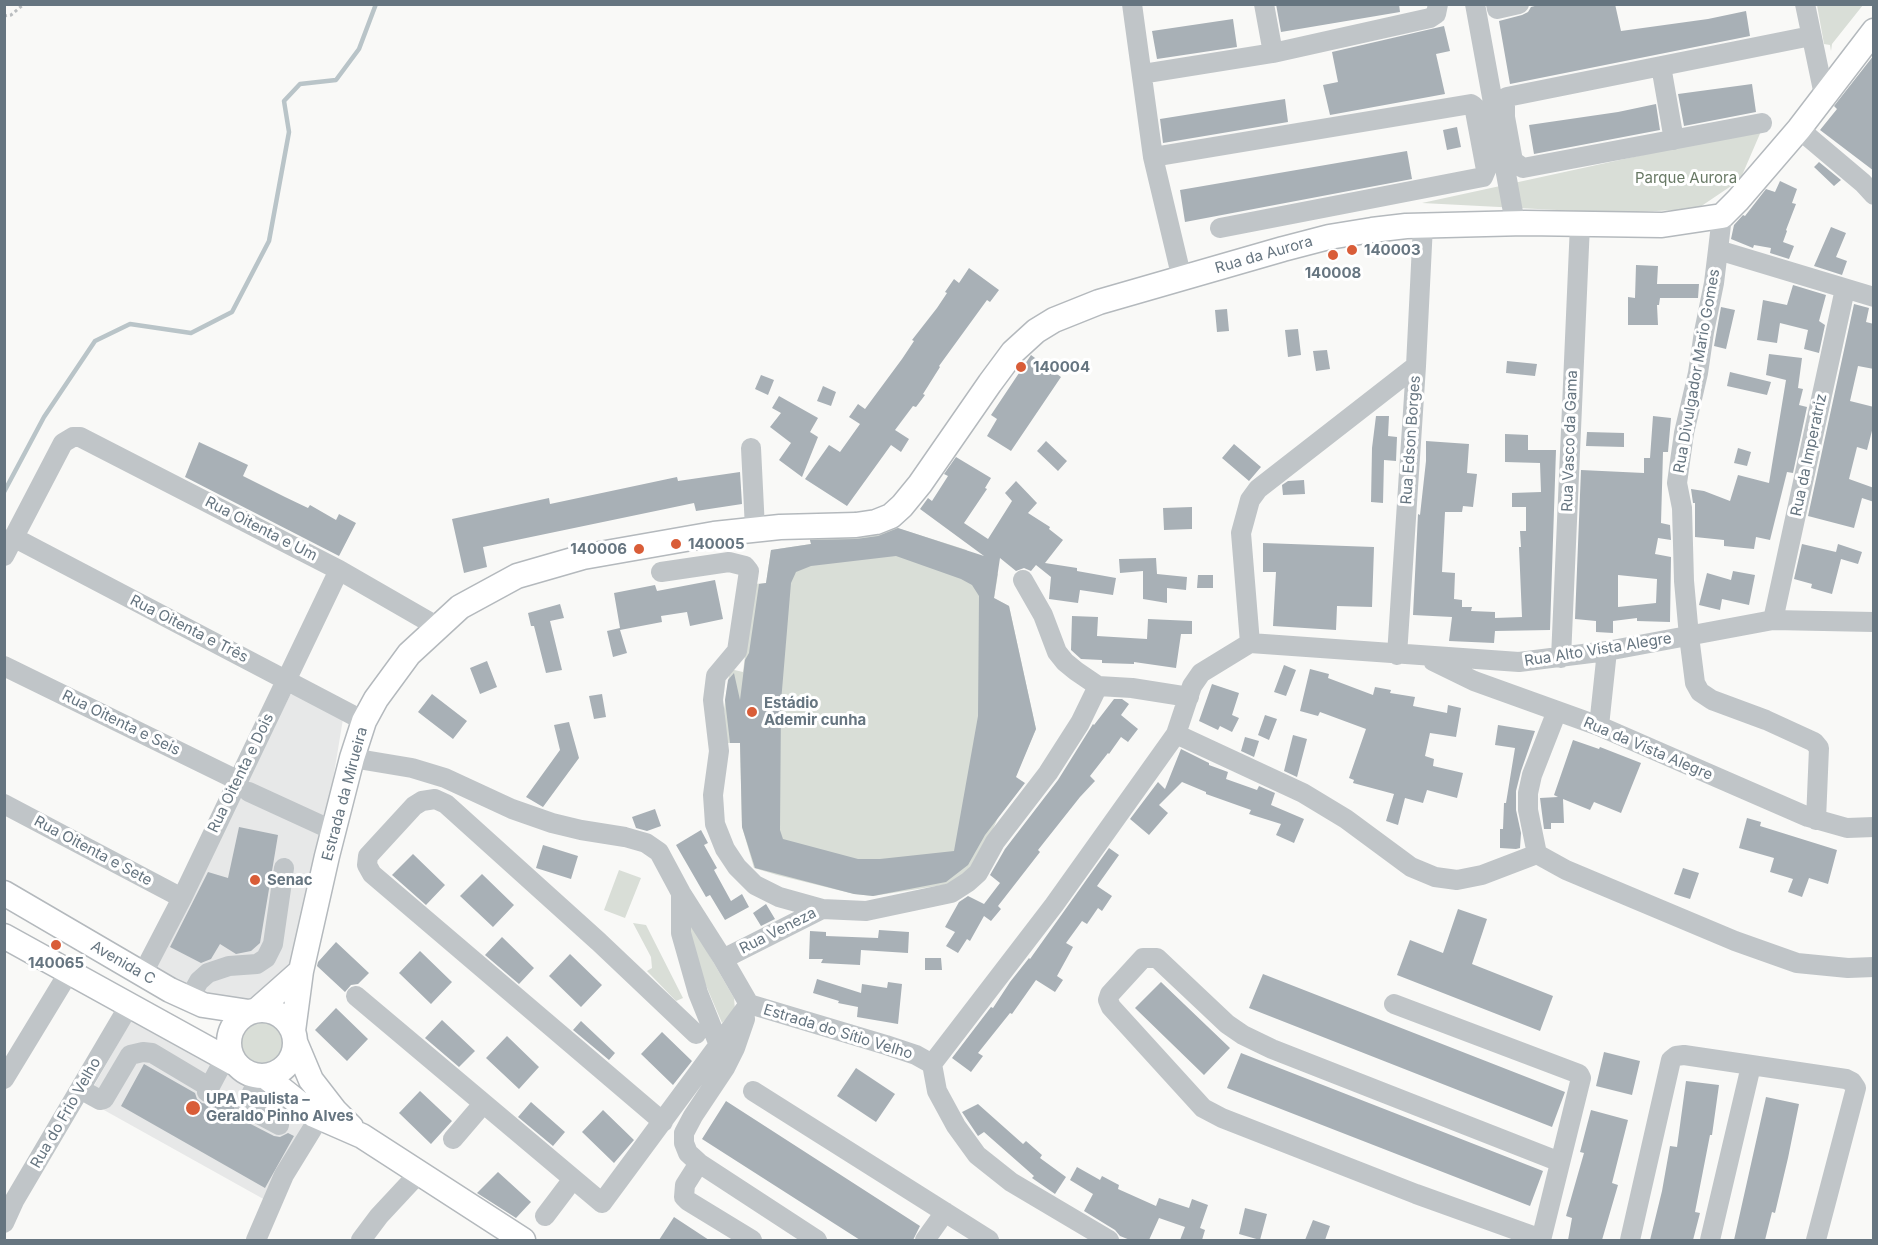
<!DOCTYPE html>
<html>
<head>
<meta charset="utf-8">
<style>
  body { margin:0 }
  #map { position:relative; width:1878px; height:1245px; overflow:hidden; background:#f9f9f7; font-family:Inter,sans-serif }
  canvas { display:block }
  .frame { position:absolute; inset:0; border:6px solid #667580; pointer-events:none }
</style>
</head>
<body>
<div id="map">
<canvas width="1878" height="1245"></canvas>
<div class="frame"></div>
</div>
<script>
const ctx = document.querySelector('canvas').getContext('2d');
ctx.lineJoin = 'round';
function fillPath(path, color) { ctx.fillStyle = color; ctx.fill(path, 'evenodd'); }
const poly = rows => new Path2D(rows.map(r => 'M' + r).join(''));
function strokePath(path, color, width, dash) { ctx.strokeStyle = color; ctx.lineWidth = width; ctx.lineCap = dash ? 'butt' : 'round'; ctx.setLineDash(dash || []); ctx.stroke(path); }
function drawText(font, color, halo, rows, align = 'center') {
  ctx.font = font + ' Inter,sans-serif'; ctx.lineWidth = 6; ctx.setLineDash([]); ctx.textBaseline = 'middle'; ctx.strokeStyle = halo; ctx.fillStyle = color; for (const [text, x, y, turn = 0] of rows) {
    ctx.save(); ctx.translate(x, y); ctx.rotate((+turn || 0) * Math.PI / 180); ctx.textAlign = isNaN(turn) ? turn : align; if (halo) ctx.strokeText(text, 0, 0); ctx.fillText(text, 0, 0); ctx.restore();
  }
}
fillPath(poly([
  [296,692,343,719,325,828,299,957,264,997,230,1006,151,972,290,695],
  [133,1017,258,1090,308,1123,267,1201,86,1100]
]), '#e7e8e8');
fillPath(poly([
  [1817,5,1863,5,1832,44,1831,51,1830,45,1824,44],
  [1762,129,1740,180,1697,209,1615,213,1422,203],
  [891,526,967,550,965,557,987,565,998,574,994,598,1009,606,1036,729,975,871,950,884,873,896,854,894,777,875,754,868,742,827,740,743,726,743,724,709,730,669,743,672,754,584,766,583,771,550,811,544,809,535],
  [619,870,641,878,625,918,604,910],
  [689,920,734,998,735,1010,722,1023,693,955],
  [633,923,646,925,683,998,676,1001,647,971,652,968,651,957],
  '236 1041a25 25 0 1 1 50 0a25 25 0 1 1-50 0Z'
]), '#d9ded7');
strokePath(poly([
  [4,492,44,417,95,341,130,324,191,333,232,312,269,241,289,132,284,101,300,84,336,80,359,49,376,4]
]), '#b9c4c8', 4.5);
fillPath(poly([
  [1276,4,1399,4,1400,12,1281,32],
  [1542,4,1615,4,1621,31,1708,19,1746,11,1750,36,1510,84,1499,21,1522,15,1528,12,1531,7],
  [1233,19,1237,47,1157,59,1152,31],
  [1444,26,1450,51,1436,54,1445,94,1330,115,1323,85,1338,82,1332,52],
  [1874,55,1874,171,1820,130,1837,109,1834,106],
  [1752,84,1756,112,1684,126,1678,94],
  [1285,99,1288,122,1163,143,1160,119],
  [1656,104,1660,130,1534,154,1529,125,1618,112],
  [1457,127,1461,147,1447,150,1443,130],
  [1407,151,1412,179,1185,222,1180,190],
  [1819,162,1841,180,1834,186,1814,167],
  [1780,181,1797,189,1792,203,1796,204,1786,230,1787,231,1783,242,1794,246,1789,259,1770,253,1771,248,1754,245,1753,248,1731,239,1734,225,1743,215,1745,216,1766,189,1775,192],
  [1831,227,1846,233,1836,257,1847,261,1842,275,1814,266],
  [1636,265,1658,266,1657,284,1699,284,1698,298,1660,298,1659,305,1657,305,1658,325,1628,325,1628,297,1635,298],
  [969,268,999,290,990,302,987,300,939,366,940,367,923,394,925,395,916,407,913,406,895,430,909,439,901,452,891,445,847,506,805,479,829,445,840,452,860,424,849,417,858,404,865,409,902,359,914,341,912,340,937,308,947,293,945,292,954,279,959,283],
  [1793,285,1826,295,1819,321,1825,325,1819,353,1804,349,1808,330,1780,323,1777,343,1757,340,1763,300,1787,305],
  [1854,304,1869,308,1866,322,1874,324,1874,369,1858,366,1850,401,1874,407,1874,423,1867,450,1857,447,1849,479,1874,488,1874,502,1862,498,1854,528,1808,516],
  [1721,307,1735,310,1726,349,1714,346],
  [1227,309,1229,331,1217,332,1215,310],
  [1298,329,1301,355,1288,357,1285,330],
  [1327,350,1330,369,1316,371,1313,351],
  [1769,354,1802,358,1798,388,1803,389,1799,405,1807,407,1793,473,1787,472,1770,540,1756,537,1754,549,1724,546,1724,540,1695,537,1695,503,1693,503,1691,489,1704,491,1730,501,1738,475,1769,483,1786,380,1766,375],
  [1031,355,1061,377,1011,451,987,436,997,419,991,415],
  [1507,361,1537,364,1535,376,1506,373],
  [1730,372,1771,382,1767,395,1727,386],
  [761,375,774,380,768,395,755,389],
  [823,386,836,392,831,406,817,401],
  [779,396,818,418,810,432,818,437,802,477,779,460,791,443,770,427,781,413,772,408],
  [1376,416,1389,416,1388,436,1397,437,1396,461,1384,460,1383,503,1371,502,1372,448],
  [1653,416,1671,418,1668,452,1663,452,1661,523,1670,525,1671,540,1658,538,1655,554,1671,557,1670,622,1637,621,1637,618,1613,621,1613,633,1596,632,1596,621,1575,619,1581,470,1644,473,1644,458,1650,458],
  [1618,575,1657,579,1656,603,1618,607],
  [1587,432,1624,433,1624,447,1586,446],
  [1505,434,1528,435,1528,450,1556,450,1550,630,1495,631,1494,643,1449,641,1452,617,1413,615,1418,514,1420,515,1426,461,1426,441,1469,444,1467,473,1477,474,1473,507,1463,506,1462,512,1445,512,1442,572,1455,573,1454,599,1462,600,1462,607,1472,607,1471,611,1495,612,1495,618,1522,617,1519,547,1521,547,1520,531,1526,531,1526,507,1512,507,1512,493,1541,492,1540,463,1505,462],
  [1046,441,1067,461,1058,471,1037,451],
  [199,442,248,465,243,476,285,497,308,508,310,505,336,520,339,514,356,523,339,556,185,477],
  [1234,444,1261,467,1249,481,1222,458],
  [1738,448,1751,452,1747,466,1734,463],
  [956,457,991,478,985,488,987,489,964,523,988,539,1012,501,1005,493,1016,481,1037,503,1028,513,1050,527,1049,529,1063,540,1045,563,1077,568,1077,571,1116,578,1113,595,1080,590,1078,603,1049,599,1051,577,1036,565,1031,571,1024,568,1016,571,1000,558,994,598,1009,606,1036,729,1016,777,1025,783,985,835,968,865,946,882,873,896,854,894,755,868,742,827,740,743,730,743,725,700,728,680,734,673,740,700,745,660,749,653,759,584,766,583,771,550,811,544,810,540,856,539,878,536,898,528,984,556,920,509,928,498,932,501,948,476,944,474],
  [896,556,961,579,972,585,979,596,978,716,954,851,880,859,858,859,783,839,780,830,781,702,791,583,796,572,811,566],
  [740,472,742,504,696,511,694,503,483,547,487,567,464,573,452,519,549,498,550,504,677,477,678,481],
  [1304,480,1305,494,1283,495,1282,485,1288,481],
  [1192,507,1192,529,1164,530,1163,508],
  [1263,543,1374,547,1372,607,1337,606,1336,630,1273,626,1276,572,1263,572],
  [1802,544,1836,552,1838,544,1862,552,1858,564,1841,559,1832,594,1811,588,1812,584,1794,579],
  [1156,558,1157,574,1187,577,1186,590,1167,588,1167,603,1143,599,1143,571,1120,573,1119,559],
  [1733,571,1755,575,1749,605,1722,599,1720,610,1699,605,1707,573,1731,580],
  [1198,575,1213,575,1213,588,1197,588],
  [715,580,723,619,690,626,687,612,661,616,662,622,620,630,627,653,613,657,607,631,620,628,614,593,655,585,657,591],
  [560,604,564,618,550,621,562,670,546,673,534,626,531,626,528,613],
  [1072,616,1098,617,1097,636,1147,639,1148,619,1192,621,1192,634,1181,634,1176,668,1134,662,1134,664,1102,663,1102,660,1081,659,1071,650],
  [487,661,497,687,480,694,470,668],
  [1284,665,1296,670,1286,696,1274,692],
  [1310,669,1329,674,1328,678,1373,695,1375,687,1391,690,1390,693,1415,697,1413,706,1447,713,1448,705,1461,708,1456,737,1430,733,1425,756,1434,759,1433,766,1463,773,1457,798,1427,790,1423,803,1405,798,1398,825,1386,821,1394,794,1353,783,1354,780,1349,778,1366,729,1320,712,1318,716,1300,711],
  [1212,684,1239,693,1232,715,1239,718,1232,732,1220,726,1218,730,1199,721],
  [432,694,467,721,453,739,418,712],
  [602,694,606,717,594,719,589,696],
  [1114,699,1122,699,1129,704,1121,715,1138,729,1128,742,1121,737,1109,754,1108,753,1090,776,1095,781,1080,797,1038,850,1040,852,998,906,1001,909,991,921,984,916,970,941,967,939,958,953,946,946,955,932,945,927,959,902,968,896,984,904,1000,883,990,875,1005,849,1058,780,1093,724,1094,725],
  [1265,715,1277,719,1269,740,1258,735],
  [569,722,579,758,543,807,526,797,560,750,554,725],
  [1498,725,1535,731,1521,771,1516,791,1516,810,1521,833,1520,848,1516,849,1500,848,1500,829,1503,829,1504,803,1506,803,1515,748,1495,745],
  [1293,735,1307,739,1297,777,1284,771],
  [1245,737,1259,741,1254,757,1241,751],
  [1573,740,1599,749,1600,747,1641,763,1621,813,1594,802,1590,810,1563,799,1564,823,1551,823,1551,829,1544,829,1540,798,1558,797,1554,795],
  [1181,749,1209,763,1209,765,1228,772,1226,779,1257,790,1259,786,1275,793,1271,805,1304,819,1294,843,1276,835,1281,824,1249,814,1251,810,1206,794,1206,792,1182,782,1159,805,1168,813,1149,835,1130,819,1158,782,1165,789],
  [655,809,661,826,647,831,636,828,632,817],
  [1747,818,1761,822,1760,826,1837,850,1828,884,1809,878,1802,897,1788,892,1793,879,1770,872,1774,858,1739,848],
  [239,827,278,835,260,943,251,951,236,954,220,944,211,959,201,963,170,947,208,872,228,878],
  [701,830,708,843,704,845,717,868,714,870,731,901,742,894,749,907,725,920,710,895,706,897,676,845],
  [543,845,578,856,571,879,536,868],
  [1109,848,1119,855,1097,886,1112,896,1102,911,1098,908,1087,924,1082,921,1066,943,1073,947,1057,976,1063,980,1055,992,1036,980,1012,1014,1010,1013,978,1053,983,1056,971,1072,952,1058,991,1007,993,1008,1010,982,1029,958,1030,959],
  [413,854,445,885,426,905,392,875],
  [1683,868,1699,873,1690,899,1674,894],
  [482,874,514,905,493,927,460,896],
  [766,904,775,919,761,926,753,913],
  [1458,909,1487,919,1472,964,1553,996,1540,1031,1397,975,1410,940,1443,953],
  [879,930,909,932,908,953,861,950,860,965,821,963,823,959,809,959,810,931,826,932,826,936,878,938],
  [502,937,534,968,519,984,485,955],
  [336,942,369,973,358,984,351,985,345,992,317,966,318,962],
  [420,951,452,982,431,1004,399,973],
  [570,954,602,985,581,1007,549,976],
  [925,958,941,958,942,970,925,970],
  [1263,974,1565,1092,1552,1127,1249,1008],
  [817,979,861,993,862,984,887,988,888,982,902,984,898,1024,857,1017,858,1007,838,1003,839,1001,813,993],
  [1161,982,1230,1048,1204,1075,1135,1008],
  [336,1008,368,1039,347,1061,315,1030],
  [442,1020,475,1051,459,1067,425,1038],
  [581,1021,615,1053,609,1060,573,1030],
  [662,1032,692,1061,673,1085,641,1054],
  [507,1036,539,1067,519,1089,486,1058],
  [1604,1052,1640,1061,1632,1095,1596,1086],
  [1241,1053,1543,1171,1530,1206,1227,1088],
  [144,1064,195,1093,197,1099,202,1103,208,1104,215,1100,223,1105,230,1100,234,1102,235,1113,239,1118,274,1136,280,1137,288,1133,294,1136,265,1188,121,1106],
  [856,1068,895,1094,876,1122,837,1096],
  [1686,1081,1719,1085,1712,1135,1710,1135,1695,1212,1700,1213,1693,1240,1650,1240,1662,1191,1670,1146,1677,1147],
  [420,1091,452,1121,431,1144,399,1113],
  [1766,1097,1799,1104,1788,1158,1775,1213,1772,1212,1765,1240,1734,1240],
  [726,1101,920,1226,913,1240,860,1240,702,1139],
  [531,1102,565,1132,553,1146,518,1117],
  [978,1104,1023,1144,1026,1141,1042,1155,1040,1158,1066,1177,1055,1194,1032,1178,1034,1176,984,1132,978,1136,962,1112],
  [603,1110,634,1140,614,1163,582,1132],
  [1591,1110,1628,1120,1612,1183,1618,1185,1602,1240,1568,1240,1572,1218,1566,1216,1584,1153,1580,1152],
  [1077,1167,1100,1180,1102,1176,1119,1185,1118,1189,1156,1206,1159,1198,1189,1208,1192,1199,1208,1205,1200,1228,1205,1230,1202,1240,1180,1240,1185,1227,1159,1218,1149,1240,1130,1240,1120,1236,1115,1230,1084,1211,1093,1194,1070,1180],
  [498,1172,531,1202,516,1218,477,1193],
  [1245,1208,1267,1214,1260,1240,1239,1234],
  [674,1217,709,1240,659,1240],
  [1313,1220,1330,1226,1325,1240,1305,1240]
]), '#a8b0b6');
const major = poly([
  [4,893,170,990,203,1005,249,1012],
  [4,936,234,1063],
  '229 1043a33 33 0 1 1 66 0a33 33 0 1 1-66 0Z',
  [257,1010,301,971],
  [293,1031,301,971,327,856,352,758,364,721,376,699,409,654,460,607,517,576,583,557,714,534,780,527,856,525,876,522,891,516,902,506,920,484,990,383,1013,352,1036,331,1054,320,1099,302,1283,249,1329,237,1372,230,1406,226,1525,223,1662,225,1722,216,1738,200,1799,129,1874,31],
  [295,1042,311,1080,335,1111,351,1127],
  [265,1076,314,1115,362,1136,523,1240]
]);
strokePath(major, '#b4b9bd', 27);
strokePath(poly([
  [4,16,11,15,24,4]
]), '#bbbec0', 3, [3, 3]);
strokePath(poly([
  [1132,4,1153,157,1182,279],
  [1264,4,1273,53],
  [1475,4,1515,223],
  [1496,4,1497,9,1519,4],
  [1805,4,1824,95],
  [1661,66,1674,140],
  [1142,74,1273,53,1430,18,1436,14,1438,4],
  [1762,123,1523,168,1513,161,1505,117,1505,101,1507,97,1811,36],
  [1799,129,1863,183,1874,195],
  [1153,157,1471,104,1474,106,1486,170,1483,177,1220,228],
  [1722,216,1718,250,1874,297],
  [1718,250,1714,283,1704,332,1698,373,1684,433,1677,483,1682,508,1684,581,1689,636,1695,683,1700,692,1712,700,1766,720,1814,742,1819,748,1816,820],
  [751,448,755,529],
  [13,537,364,721],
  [4,556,63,443,73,437,80,437,339,570,438,627],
  [661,572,729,562,745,566,749,571,737,651,716,676,713,700,719,751,713,795,715,824,725,849,737,867,755,885,779,897,822,909],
  [1023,580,1043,615,1057,652,1065,662,1076,671,1098,686,1132,688,1189,697],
  [1773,620,1845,289],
  [1250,643,1519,662,1607,651,1773,620,1874,622],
  [1250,643,1241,533,1250,500,1258,489,1416,366],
  [1397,655,1416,366,1423,225],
  [1561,658,1580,224],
  [1433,661,1474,681,1599,726,1808,817,1847,828,1874,827],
  [4,666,237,780],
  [1599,726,1607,651],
  [1176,734,1303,793,1346,819,1411,867,1435,877,1457,880,1482,875,1537,854],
  [352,758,412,768,445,778,512,809,552,823,581,830,625,837,646,843,659,852,681,893,723,959,822,909,866,911,951,893,968,882,978,873,995,842,1048,773,1080,723,1098,686],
  [249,792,334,831],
  [4,804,182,898],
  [1537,854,1566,870,1735,941,1797,963,1848,968,1874,967],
  [1537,854,1528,810,1528,793,1532,775,1557,711],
  [681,893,681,933,698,993,719,1045],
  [723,959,749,1004,886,1045,916,1055,932,1064,937,1091,956,1126,977,1155,1011,1182,1109,1240],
  [142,975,182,898,339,570],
  [356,996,602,1203,749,1004],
  [189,999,199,981,208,973,229,966,257,964,266,958,273,944,284,868],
  [1394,1004,1579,1074,1581,1078,1541,1240],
  [745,1019,735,1048,725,1068,693,1116,684,1133,684,1143,688,1153,699,1163,817,1240],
  [932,1064,1054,905,1176,734,1192,686,1201,673,1250,643],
  [260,1076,245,1107,279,1125],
  [4,1079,69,972],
  [80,1089,100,1100,104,1099,130,1055,143,1052,152,1053,209,1087],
  [753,1091,989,1240],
  [207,1092,225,1058],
  [663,1122,372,874,367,865,368,856,414,806,422,801,435,799,446,804,599,942,696,1034],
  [453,1139,483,1104],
  [699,1163,685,1185,684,1197,688,1201,752,1240],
  [545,1216,573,1179],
  [4,1223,14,1201,130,1004],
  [1541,1239,1416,1194,1222,1118,1203,1108,1111,1007,1108,1000,1110,994,1143,958,1157,958,1227,1024,1243,1035,1272,1049,1560,1162],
  [256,1240,284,1175,319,1118],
  [361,1240,379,1216,420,1172],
  [925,1240,945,1212],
  [1630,1240,1671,1060,1676,1056,1684,1055,1846,1079,1852,1082,1856,1088,1816,1240],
  [1710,1240,1751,1066]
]), '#c0c5c8', 20);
strokePath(major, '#fff', 24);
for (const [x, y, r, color] of [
  [1352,250,6,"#d95d38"],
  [1333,255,6,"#d95d38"],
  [1021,367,6,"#d95d38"],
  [676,544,6,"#d95d38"],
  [639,549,6,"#d95d38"],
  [752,712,6,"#d95d38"],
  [255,880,6,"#d95d38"],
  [56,945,6,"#d95d38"],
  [193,1108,8,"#d95d38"]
]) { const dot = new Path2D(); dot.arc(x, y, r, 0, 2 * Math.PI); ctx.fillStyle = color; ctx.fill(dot); strokePath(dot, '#fff', 2); }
drawText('15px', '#687965', '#fff', [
  ["Parque Aurora",1686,178]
]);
drawText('bold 15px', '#667580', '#fff', [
  ["140003",1364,250],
  ["140008",1333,273,"center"],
  ["140004",1033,367],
  ["140005",688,544],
  ["140006",627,549,"right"],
  ["Estádio",764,703],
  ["Ademir cunha",764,720],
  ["Senac",267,880],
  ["140065",56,963,"center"],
  ["UPA Paulista –",206,1099],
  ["Geraldo Pinho Alves",206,1116]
], 'left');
drawText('15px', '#667580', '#fff', [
  ["Rua da Aurora",1264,255,-16],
  ["Rua Divulgador Mario Gomes",1697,371,-80],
  ["Rua Edson Borges",1411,440,-86],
  ["Rua Vasco da Gama",1570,441,-88],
  ["Rua da Imperatriz",1809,455,-78],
  ["Rua Oitenta e Um",261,529,27],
  ["Rua Oitenta e Três",189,629,27],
  ["Rua Alto Vista Alegre",1598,650,-9],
  ["Rua Oitenta e Seis",121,723,26],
  ["Rua da Vista Alegre",1648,749,23],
  ["Rua Oitenta e Dois",241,773,-64],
  ["Estrada da Mirueira",345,794,-75],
  ["Rua Oitenta e Sete",93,851,28],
  ["Rua Veneza",778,931,-27],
  ["Avenida C",123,963,30],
  ["Estrada do Sítio Velho",838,1032,17],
  ["Rua do Frio Velho",66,1113,-60]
]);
</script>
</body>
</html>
